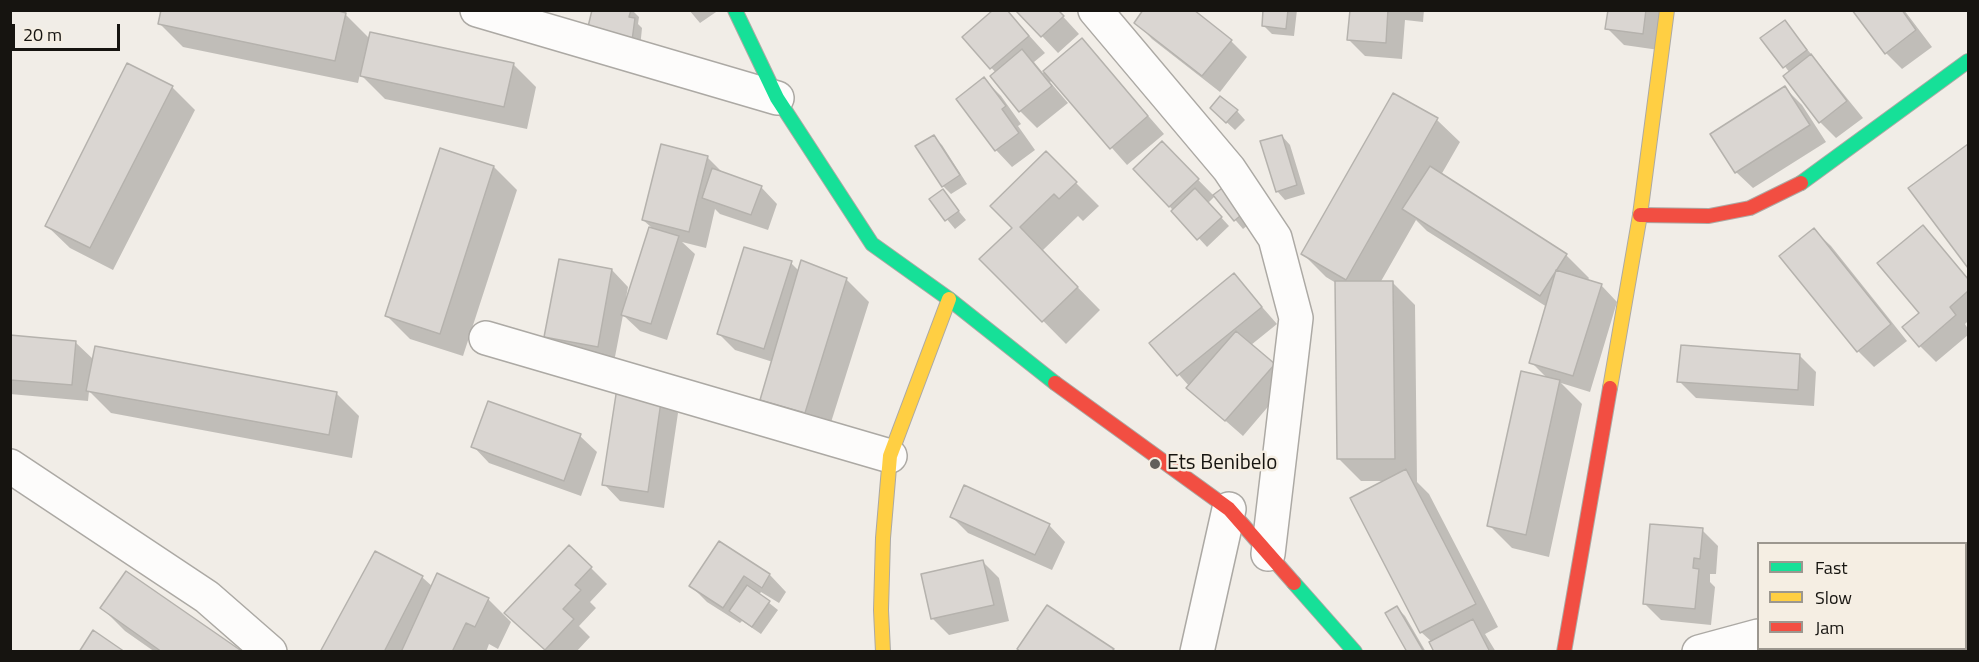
<!DOCTYPE html>
<html>
<head>
<meta charset="utf-8">
<style>
  body { margin:0 }
  #map { position:relative; width:1979px; height:662px; overflow:hidden; background:#f1ede7; font-family:"Titillium Web",sans-serif }
  canvas { display:block }
  .frame { position:absolute; inset:0; border:12px solid #161410; pointer-events:none }
  .legend { position:absolute; left:1757px; top:542px; width:210px; height:108px; box-sizing:border-box; background:#f5eee3; border:2px solid #9c978f; margin:0; padding:8px 10px; list-style:none; font-size:18px; color:#161410 }
  .legend li { display:flex; align-items:center; gap:12px; height:30px }
  .legend b { width:30px; border:2px solid #9c978f }
  .scale { position:absolute; left:12px; top:24px; width:108px; height:27px; box-sizing:border-box; border:3px solid #161410; border-top:0; padding-left:8px; font-size:18px; line-height:21px; white-space:nowrap; color:#161410; -webkit-text-stroke:4px #f5eee3; paint-order:stroke }
</style>
</head>
<body>
<div id="map">
<canvas width="1979" height="662"></canvas>
<div class="frame"></div>
<ul class="legend">
<li><b style="height:8px;background:#16e098"></b>Fast</li>
<li><b style="height:8px;background:#ffcf43"></b>Slow</li>
<li><b style="height:8px;background:#f24e42"></b>Jam</li>
</ul>
<div class="scale">20 m</div>
</div>
<script>
const ctx = document.querySelector('canvas').getContext('2d');
ctx.lineJoin = 'round';
function fillPath(path, color) { ctx.fillStyle = color; ctx.fill(path, 'evenodd'); }
const poly = rows => new Path2D(rows.map(r => 'M' + r).join(''));
function strokePath(path, color, width, dash) { ctx.strokeStyle = color; ctx.lineWidth = width; ctx.lineCap = dash ? 'butt' : 'round'; ctx.setLineDash(dash || []); ctx.stroke(path); }
function drawText(font, color, halo, rows, align = 'center') {
  ctx.font = font + ' "Titillium Web",sans-serif'; ctx.lineWidth = 5; ctx.setLineDash([]); ctx.textBaseline = 'middle'; ctx.strokeStyle = halo; ctx.fillStyle = color; for (const [text, x, y, turn = 0] of rows) {
    ctx.save(); ctx.translate(x, y); ctx.rotate((+turn || 0) * Math.PI / 180); ctx.textAlign = isNaN(turn) ? turn : align; if (halo) ctx.strokeText(text, 0, 0); ctx.fillText(text, 0, 0); ctx.restore();
  }
}
fillPath(poly([
  [594,10,632,10,639,17,638,24,642,28,640,48],
  [689,10,719,10,700,23],
  [1006,10,1045,53,1034,62,1043,73,1082,40,1164,134,1127,165,1052,80,1050,82,1068,103,1037,128,1020,111,992,77,996,73,965,38],
  [1057,10,1079,34,1058,53,1042,36],
  [1265,10,1297,10,1294,36,1272,34,1263,25],
  [1351,10,1424,10,1423,22,1405,20,1402,59,1365,56,1349,40],
  [1609,10,1665,10,1659,50,1624,45,1607,28],
  [1854,10,1904,10,1932,47,1902,69,1886,53],
  [345,14,370,39,513,64,536,87,527,129,385,99,360,74,358,83,183,47,160,24],
  [1136,22,1231,41,1247,57,1220,92,1152,39],
  [1785,22,1863,118,1836,138,1820,122,1790,73,1763,38],
  [984,79,1001,96,1021,124,1018,126,1035,150,1012,167,996,150],
  [172,87,195,110,113,270,70,248,47,226],
  [1785,88,1802,105,1826,142,1753,188,1736,172],
  [1237,111,1245,120,1235,130,1220,116],
  [1437,120,1460,142,1441,175,1566,255,1589,278,1587,281,1601,285,1617,302,1590,392,1561,383,1582,404,1549,557,1512,548,1489,525,1547,378,1531,362,1547,307,1427,231,1416,220,1380,283,1392,282,1415,305,1417,482,1429,494,1498,627,1485,634,1496,652,1436,652,1432,642,1421,632,1386,481,1361,481,1338,458,1336,283,1326,277,1303,254],
  [1282,136,1290,145,1305,194,1285,200,1277,191],
  [933,137,942,145,967,184,951,194,943,186],
  [1162,143,1214,196,1229,185,1250,210,1246,213,1253,221,1243,229,1215,196,1208,203,1229,226,1207,247,1135,169],
  [1968,146,1968,266,1910,189],
  [441,150,494,167,517,190,463,356,410,339,387,316],
  [1046,153,1099,206,1083,221,1078,216,1042,251,1100,310,1066,344,982,259,1014,228],
  [708,158,724,174,761,187,777,204,768,230,720,214,715,209,706,248,682,242,695,254,667,340,640,331,623,315,614,362,562,353,546,336,612,270,628,287,626,298,628,298,651,227,643,220],
  [942,191,966,220,955,229,931,200],
  [1923,227,1968,278,1968,321,1965,324,1968,329,1968,335,1936,362,1920,346],
  [1814,230,1831,246,1907,341,1874,367,1858,351],
  [791,263,799,271,846,279,869,302,827,435,785,423,762,400,773,362,735,350,719,334],
  [1234,275,1277,324,1251,345,1290,381,1243,436,1188,388,1189,386,1151,343],
  [10,336,75,342,94,360,336,393,359,416,352,458,111,413,89,391,88,401,10,394],
  [1800,356,1816,372,1814,406,1696,398,1679,381],
  [662,397,678,413,664,508,620,501,604,484],
  [580,436,597,452,581,496,489,463,473,446],
  [952,517,1049,525,1065,542,1052,570,968,533],
  [1702,530,1718,546,1716,574,1710,574,1710,582,1715,587,1711,625,1661,620,1644,603],
  [719,543,770,575,786,592,779,603,761,592,759,595,778,610,761,634,742,621,740,623,707,602,691,586],
  [376,553,423,578,433,587,488,599,511,622,498,649,489,644,486,652,322,652],
  [982,561,999,578,1009,621,949,635,932,618],
  [591,568,607,584,590,602,596,608,579,626,590,637,576,652,547,652,523,629],
  [102,608,240,652,155,652,125,631],
  [1397,608,1405,616,1426,652,1409,652]
]), '#0003');
const building = poly([
  [161,10,335,10,346,13,335,61,158,24,161,10],
  [592,10,631,10,629,17,635,18,632,41,587,31,592,10],
  [993,10,1007,10,1029,36,990,69,962,37,993,10],
  [1015,10,1058,10,1064,16,1041,37,1015,10],
  [1143,10,1194,10,1232,40,1202,76,1134,23,1143,10],
  [1263,10,1288,10,1286,29,1262,26,1263,10],
  [1350,10,1388,10,1386,43,1347,40,1350,10],
  [1608,10,1646,10,1643,34,1605,29,1608,10],
  [1852,10,1902,10,1916,30,1885,54,1852,10],
  [1785,20,1807,50,1783,68,1760,38,1785,20],
  [370,32,514,63,504,107,360,76,370,32],
  [1082,38,1148,116,1110,149,1043,71,1082,38],
  [1022,49,1052,86,1019,112,990,76,1022,49],
  [1811,54,1847,101,1819,123,1783,76,1811,54],
  [127,63,173,86,90,248,45,226,127,63],
  [984,77,1006,106,1002,109,1019,133,995,151,956,99,984,77],
  [1785,86,1810,125,1735,173,1710,134,1785,86],
  [1393,93,1438,118,1346,280,1301,254,1393,93],
  [1220,96,1238,110,1226,123,1210,108,1220,96],
  [934,135,960,175,942,187,915,146,934,135],
  [1282,135,1297,185,1276,192,1260,141,1282,135],
  [1162,141,1199,179,1169,207,1133,169,1162,141],
  [661,144,708,156,689,232,642,220,661,144],
  [1968,144,1968,268,1908,188,1968,144],
  [440,148,494,166,440,334,385,316,440,148],
  [1046,151,1077,182,1059,199,1054,194,1020,227,1078,287,1042,322,979,259,1012,228,990,206,1046,151],
  [1430,166,1567,254,1540,296,1402,209,1430,166],
  [712,168,762,186,751,215,702,198,712,168],
  [1229,183,1245,212,1234,221,1213,195,1229,183],
  [1195,188,1222,217,1197,240,1171,211,1195,188],
  [943,189,959,211,945,221,929,199,943,189],
  [1923,225,1968,279,1968,291,1950,307,1956,315,1919,347,1902,327,1919,313,1877,263,1923,225],
  [649,227,679,236,651,324,621,315,649,227],
  [1814,228,1891,324,1857,352,1779,256,1814,228],
  [744,247,792,261,764,349,717,334,744,247],
  [559,259,612,269,598,347,544,337,559,259],
  [801,260,847,278,805,413,760,400,801,260],
  [1556,270,1602,284,1573,376,1529,363,1556,270],
  [1234,273,1262,307,1177,376,1149,343,1234,273],
  [1335,281,1393,281,1395,459,1337,459,1335,281],
  [1236,331,1275,364,1225,421,1186,388,1236,331],
  [10,335,76,341,72,385,10,380,10,335],
  [1681,345,1800,354,1798,390,1677,382,1681,345],
  [95,346,337,392,329,435,86,391,95,346],
  [1521,371,1560,380,1526,535,1487,526,1521,371],
  [617,388,662,395,648,492,602,485,617,388],
  [488,401,581,434,564,481,471,447,488,401],
  [1406,469,1476,604,1420,633,1350,498,1406,469],
  [964,485,1050,524,1035,555,950,517,964,485],
  [1650,524,1703,528,1700,559,1694,558,1693,568,1699,569,1695,609,1643,604,1650,524],
  [719,541,770,574,762,588,744,576,723,608,689,586,719,541],
  [569,545,592,567,575,585,581,590,563,609,574,619,545,650,504,613,569,545],
  [375,551,423,576,384,652,320,652,375,551],
  [983,560,994,605,931,619,921,574,983,560],
  [126,571,243,652,162,652,100,608,126,571],
  [437,573,489,598,475,627,466,623,452,652,401,652,437,573],
  [747,585,770,601,752,627,729,611,747,585],
  [1047,605,1114,649,1111,652,1021,652,1017,649,1047,605],
  [1397,606,1424,652,1407,652,1385,613,1397,606],
  [1473,619,1490,652,1434,652,1429,642,1473,619],
  [93,630,125,652,79,652,93,630]
]);
fillPath(building, '#dad6d2');
strokePath(building, '#b5b2ad', 1.5);
const street = poly([
  [477,10,777,98],
  [1095,10,1229,169,1275,238,1296,318,1268,554],
  [486,338,890,456],
  [10,466,207,597,270,652],
  [1966,641,1968,643],
  [1197,652,1229,509],
  [1699,652,1758,636]
]);
const fast = poly([
  [735,10,777,98,872,244,949,299,1055,383],
  [1801,183,1968,61],
  [1294,583,1355,652]
]);
const slow = poly([
  [1610,388,1640,215,1667,10],
  [883,652,881,610,883,538,890,456,949,299]
]);
const jam = poly([
  [1640,215,1709,216,1750,208,1801,183],
  [1055,383,1229,509,1294,583],
  [1564,652,1610,388]
]);
strokePath(street, '#aca9a4', 36);
strokePath(fast, '#aca9a4', 16);
strokePath(slow, '#aca9a4', 16);
strokePath(jam, '#aca9a4', 16);
strokePath(street, '#fdfcfb', 33);
strokePath(fast, '#16e098', 14);
strokePath(slow, '#ffcf43', 14);
strokePath(jam, '#f24e42', 14);
for (const [x, y, r, color] of [
  [1155,464,6,"#63605b"]
]) { const dot = new Path2D(); dot.arc(x, y, r, 0, 2 * Math.PI); ctx.fillStyle = color; ctx.fill(dot); strokePath(dot, '#f5eee3', 2); }
drawText('21px', '#161410', '#f5eee3', [
  ["Ets Benibelo",1167,464]
], 'left');
</script>
</body>
</html>
